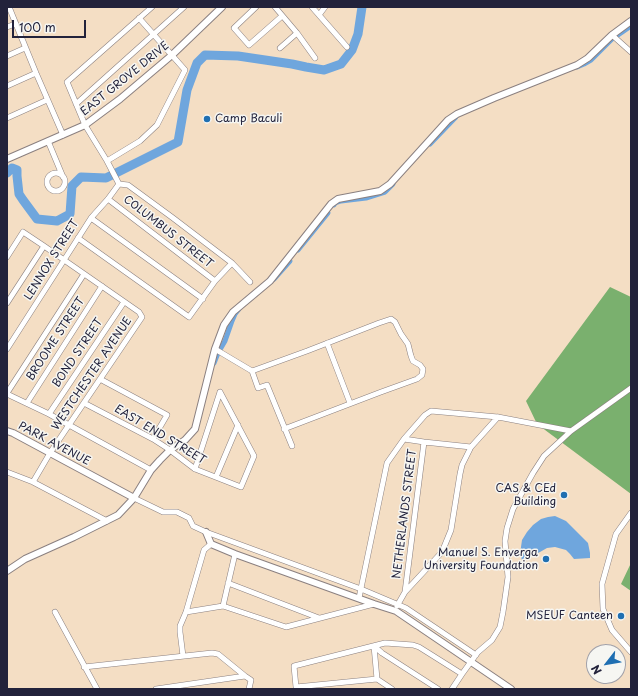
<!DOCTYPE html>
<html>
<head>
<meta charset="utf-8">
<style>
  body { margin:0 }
  #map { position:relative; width:638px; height:696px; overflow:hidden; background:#f4dec4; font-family:"Playpen Sans",sans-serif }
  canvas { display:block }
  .frame { position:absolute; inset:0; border:8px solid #22223b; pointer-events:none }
  .north { position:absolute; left:586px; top:644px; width:40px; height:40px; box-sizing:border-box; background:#f6f6f2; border:1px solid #a1a1a9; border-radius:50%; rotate:239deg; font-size:11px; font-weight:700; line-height:16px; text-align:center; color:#22223b }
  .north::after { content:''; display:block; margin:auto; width:14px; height:18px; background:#1f6fb2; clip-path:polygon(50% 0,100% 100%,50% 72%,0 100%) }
  .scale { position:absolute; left:12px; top:20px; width:74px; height:18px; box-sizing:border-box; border:2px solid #22223b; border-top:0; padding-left:5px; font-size:12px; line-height:14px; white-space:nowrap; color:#22223b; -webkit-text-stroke:3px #f6f6f2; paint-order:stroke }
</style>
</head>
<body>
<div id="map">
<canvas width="638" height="696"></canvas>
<div class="frame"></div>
<div class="north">N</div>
<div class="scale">100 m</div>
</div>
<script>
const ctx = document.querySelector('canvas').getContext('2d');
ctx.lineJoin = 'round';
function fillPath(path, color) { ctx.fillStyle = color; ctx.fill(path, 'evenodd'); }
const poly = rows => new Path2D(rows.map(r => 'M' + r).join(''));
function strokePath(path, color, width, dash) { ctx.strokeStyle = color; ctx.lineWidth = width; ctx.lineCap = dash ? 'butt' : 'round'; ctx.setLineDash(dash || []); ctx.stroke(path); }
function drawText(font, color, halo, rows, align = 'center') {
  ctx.font = font + ' "Playpen Sans",sans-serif'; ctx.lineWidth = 3; ctx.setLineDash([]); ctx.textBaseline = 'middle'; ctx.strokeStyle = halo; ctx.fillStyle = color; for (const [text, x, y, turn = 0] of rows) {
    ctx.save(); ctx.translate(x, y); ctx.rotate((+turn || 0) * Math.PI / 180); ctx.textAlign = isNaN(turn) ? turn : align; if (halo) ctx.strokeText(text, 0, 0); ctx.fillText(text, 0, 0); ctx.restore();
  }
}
fillPath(poly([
  [610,287,631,297,631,494,537,424,526,401],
  [631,563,631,591,621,584]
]), '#7ab06e');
fillPath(poly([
  [555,516,566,521,588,543,590,553,590,558,574,559,570,554,566,550,555,547,547,548,540,552,522,560,520,554,522,540,527,532,533,525,541,519,548,517]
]), '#6fa6dd');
strokePath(poly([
  [618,35,631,26],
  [577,67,584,64,591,60,612,39],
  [430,144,454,119,456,117],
  [334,205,335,203,341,201,366,198,385,192,393,184],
  [298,250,328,213],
  [274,279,290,261],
  [214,363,218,353,225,341,232,321,235,314,239,309]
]), '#6fa6dd', 5);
strokePath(poly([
  [7,173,12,168,17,170,17,176,19,194,23,200,37,219,57,221,70,214,72,186,81,177,106,178,178,142,187,90,197,63,205,55,238,56,292,64,306,67,324,70,341,64,352,50,358,34,362,7]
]), '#6fa6dd', 9);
const minor = poly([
  [9,7,36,73,63,135],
  [256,7,234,28,249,45,282,16],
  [275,7,297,33,315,58],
  [312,7,347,47],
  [319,15,325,7],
  [7,27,15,24],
  [612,35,631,52],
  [280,48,297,33],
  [7,56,25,48],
  [7,86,36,73],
  [76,104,184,7],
  [7,118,47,100],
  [48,141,63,177],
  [107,161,140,141,157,125,185,70,139,18],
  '47 182a9 9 0 1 1 18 0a9 9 0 1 1-18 0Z',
  [119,184,107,161,85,125,67,82,152,7],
  [119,184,128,185,173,218,232,263,250,282],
  [108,199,215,281],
  [91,218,203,299],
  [78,238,189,317,215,281,232,263],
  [7,257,23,232,44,246,139,312,142,317,50,453,33,482],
  [7,303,44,246],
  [327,343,350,403],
  [7,349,91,218,108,199,119,184],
  [215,349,252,371,258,388,267,385,292,446],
  [252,371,307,351,379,323,391,319,395,322,401,334,408,344,411,356,413,361,420,365,423,369,422,375,417,379,381,392,284,429],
  [100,379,167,415,153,439],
  [7,393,84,274],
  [7,394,49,414,151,470],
  [27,403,102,286],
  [84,403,153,439,170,450,195,469,241,487,254,456,220,392],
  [49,414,124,302],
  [404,439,424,442,471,447],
  [195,469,220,392],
  [7,472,33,482,107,521],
  [216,477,238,425],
  [134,498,163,512,177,512,189,518,193,526,206,532,361,589,406,608,476,655],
  [631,513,616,534,602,584,603,609,612,630,631,652],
  [228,583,319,618],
  [405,592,442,552,451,530,460,474,462,465,471,447,498,417],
  [359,598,387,463,404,439,425,415,431,411,498,417,571,431],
  [223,606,286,627,374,604],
  [397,606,405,592,424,442],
  [55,612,97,689],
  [186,612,223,606,235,554],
  [374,646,382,653,438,689],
  [374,646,377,679],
  [183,656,180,632,180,626,186,612,204,550,211,544],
  [84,667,212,653,218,654,245,676],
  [156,689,245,676,251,680,249,689],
  [392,689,377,679,296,687,294,666,385,643,413,645,419,647,462,674],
  [452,689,462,674,478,652,492,640,500,627,503,612,508,577,505,541,507,528,513,509,533,473,544,456,571,431,631,388]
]);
const tertiary = poly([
  [7,159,85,125,120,99,172,55,222,7],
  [7,431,13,433,134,498],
  [206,532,211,544,235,554,374,604,396,611,511,689],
  [7,571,25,559,74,537,118,515,134,498,151,470,160,460,170,450,185,440,195,429,215,349,224,325,233,312,270,281,331,204,338,199,380,191,390,184,448,120,457,114,494,98,577,65,588,58,612,35,631,21]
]);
strokePath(minor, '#8b8080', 6);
strokePath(tertiary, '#8b8080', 8);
strokePath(minor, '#fff', 5);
strokePath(tertiary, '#fff', 6);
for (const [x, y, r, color] of [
  [207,119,4,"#1f6fb2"],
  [564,495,4,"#1f6fb2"],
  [546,559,4,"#1f6fb2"],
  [621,616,4,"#1f6fb2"]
]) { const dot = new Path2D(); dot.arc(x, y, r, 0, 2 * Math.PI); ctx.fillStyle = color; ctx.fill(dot); strokePath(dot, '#f6f6f2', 1.5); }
drawText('11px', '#22223b', '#f6f6f2', [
  ["EAST GROVE DRIVE",125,79,-39],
  ["COLUMBUS STREET",168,232,38],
  ["LENNOX STREET",52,260,-58],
  ["BROOME STREET",56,339,-57],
  ["BOND STREET",78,353,-56],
  ["WESTCHESTER AVENUE",92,374,-56],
  ["EAST END STREET",160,435,31],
  ["PARK AVENUE",54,444,28],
  ["NETHERLANDS STREET",405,514,-83]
]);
drawText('11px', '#22223b', '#f6f6f2', [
  ["Camp Baculi",215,119,"left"],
  ["CAS & CEd",556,489],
  ["Building",556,502],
  ["Manuel S. Enverga",538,553],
  ["University Foundation",538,566],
  ["MSEUF Canteen",613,616]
], 'right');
</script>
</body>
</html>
